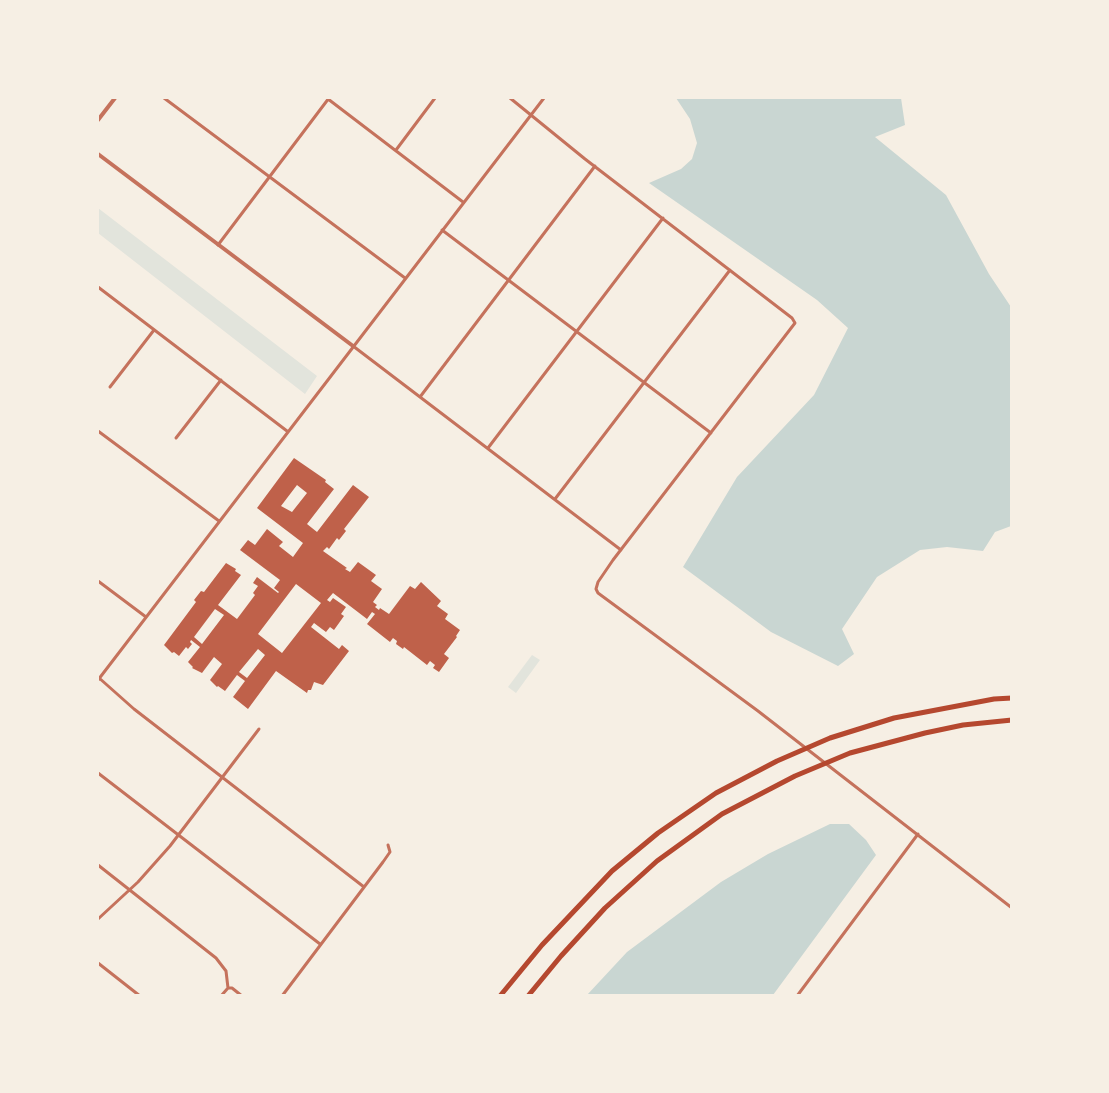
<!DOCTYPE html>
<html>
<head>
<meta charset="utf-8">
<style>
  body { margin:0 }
  #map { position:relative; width:1109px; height:1093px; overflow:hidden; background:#f6efe4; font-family:Cabin,sans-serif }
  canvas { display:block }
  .frame { position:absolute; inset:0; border:99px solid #f6efe4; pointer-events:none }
</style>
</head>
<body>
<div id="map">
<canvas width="1109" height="1093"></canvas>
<div class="frame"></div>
</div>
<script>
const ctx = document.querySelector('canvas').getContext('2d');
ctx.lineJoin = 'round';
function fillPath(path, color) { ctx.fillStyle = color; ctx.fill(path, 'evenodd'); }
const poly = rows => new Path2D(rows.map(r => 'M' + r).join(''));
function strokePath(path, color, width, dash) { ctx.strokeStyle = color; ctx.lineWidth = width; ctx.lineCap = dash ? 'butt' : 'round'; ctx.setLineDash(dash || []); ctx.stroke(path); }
fillPath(poly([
  [98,208,317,376,305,394,98,233],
  [532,655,540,660,516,693,508,687]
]), '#e2e4dc');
fillPath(poly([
  [676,98,901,98,905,125,875,137,946,195,989,274,1011,307,1011,526,995,532,983,551,947,547,920,550,877,577,842,629,854,654,838,666,771,632,683,567,737,477,814,395,848,328,817,300,649,183,681,169,692,159,697,143,690,119],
  [830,824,849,824,866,840,876,855,773,995,587,995,627,952,721,882,768,854]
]), '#c9d6d2');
fillPath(poly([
  [294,458,326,480,325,482,334,489,307,524,317,532,353,485,369,497,344,529,346,531,339,540,337,538,329,549,327,547,323,551,347,568,345,569,350,572,358,562,376,575,371,581,382,589,373,602,377,605,375,607,379,610,380,608,389,614,410,586,415,589,421,582,441,601,437,606,448,614,445,619,460,630,456,636,457,637,444,654,449,658,439,672,433,668,435,665,430,661,427,665,404,647,403,649,396,644,397,641,393,638,390,642,367,624,375,614,372,612,367,619,333,593,327,600,330,602,333,598,346,607,341,614,344,616,334,630,330,627,326,632,314,623,311,627,339,649,342,645,349,651,323,685,314,682,311,690,308,690,307,693,276,671,248,709,233,697,245,681,237,675,225,691,218,686,217,687,210,680,222,664,214,657,202,673,192,668,193,667,188,662,200,647,191,640,190,642,192,644,188,649,186,647,179,656,174,652,172,653,164,645,196,602,194,600,201,591,204,592,226,563,236,569,235,571,241,575,218,605,237,619,255,595,253,593,258,586,253,583,257,577,278,593,279,592,274,588,280,580,240,550,248,540,255,545,267,529,283,542,279,546,293,557,303,543,257,508],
  [297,485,307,493,292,512,281,506],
  [296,584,321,603,282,653,258,634],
  [215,609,224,615,202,644,194,637],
  [258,649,265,655,247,678,239,672]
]), '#bf614a');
strokePath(poly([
  [164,98,405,278],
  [510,98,585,159,792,318,795,323,613,560,598,582,596,589,598,593,758,711,1012,908],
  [328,99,463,202],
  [396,150,435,98],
  [442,230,711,433],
  [218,245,329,98],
  [98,287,287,431],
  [353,346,621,550],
  [110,387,154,330],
  [420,397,595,166],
  [98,431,219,521],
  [176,438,221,380],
  [488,448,663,218],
  [555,499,730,270],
  [98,581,146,617],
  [98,677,134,709,364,887],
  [98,680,544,98],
  [98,773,320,944],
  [98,865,216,958,226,971,228,988],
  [98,919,138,882,170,846,259,729],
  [98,963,140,996],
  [228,988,232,988,242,996],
  [221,996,228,988],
  [282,996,383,862,390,852,388,845],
  [797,996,918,834]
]), '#c5725c', 3);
strokePath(poly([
  [98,120,115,98],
  [98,154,353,346]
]), '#c5725c', 4);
strokePath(poly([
  [500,996,542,945,612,871,658,833,716,793,777,761,830,738,894,718,994,699,1012,698],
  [528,996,561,956,605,908,657,861,722,814,795,776,850,753,925,733,963,725,1012,720]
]), '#b5482f', 5);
</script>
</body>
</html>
